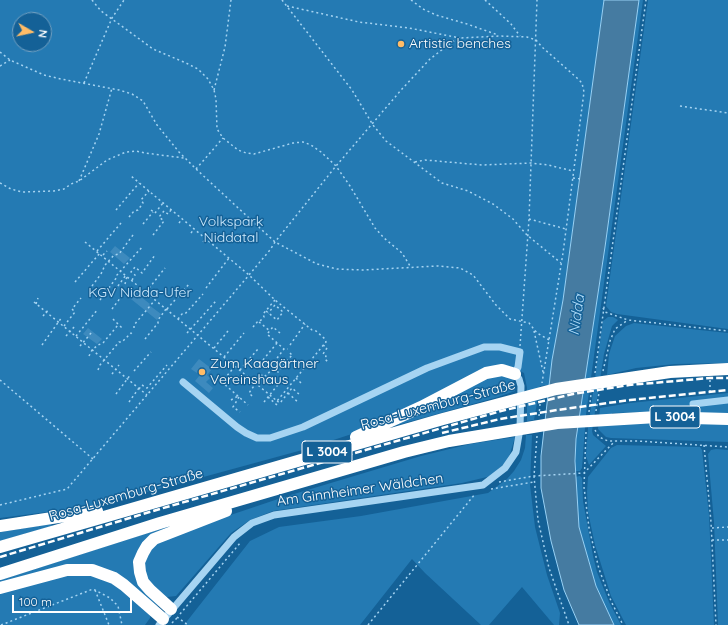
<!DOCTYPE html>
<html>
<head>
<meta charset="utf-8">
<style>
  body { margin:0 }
  #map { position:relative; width:728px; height:625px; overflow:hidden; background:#146197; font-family:Quicksand,sans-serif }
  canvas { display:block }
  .north { position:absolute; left:12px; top:12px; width:40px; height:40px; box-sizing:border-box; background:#146197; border:1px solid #72a0c1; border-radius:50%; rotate:99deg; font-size:11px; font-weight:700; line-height:16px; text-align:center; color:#fff }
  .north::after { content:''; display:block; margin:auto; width:14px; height:18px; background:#ffbc67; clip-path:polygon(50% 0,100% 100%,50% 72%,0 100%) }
  .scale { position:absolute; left:12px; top:595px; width:120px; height:18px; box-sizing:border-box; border:2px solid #fff; border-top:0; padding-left:5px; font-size:12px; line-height:14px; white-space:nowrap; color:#fff; -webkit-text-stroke:3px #146197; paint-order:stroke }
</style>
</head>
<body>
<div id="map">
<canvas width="728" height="625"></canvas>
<div class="north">N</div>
<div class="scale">100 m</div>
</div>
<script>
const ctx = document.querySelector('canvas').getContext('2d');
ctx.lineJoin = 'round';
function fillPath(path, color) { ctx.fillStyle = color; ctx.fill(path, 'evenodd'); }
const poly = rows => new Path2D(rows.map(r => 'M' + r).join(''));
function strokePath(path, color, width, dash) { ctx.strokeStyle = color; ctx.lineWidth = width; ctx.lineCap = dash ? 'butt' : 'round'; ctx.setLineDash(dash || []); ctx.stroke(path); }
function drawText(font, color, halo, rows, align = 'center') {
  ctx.font = font + ' Quicksand,sans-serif'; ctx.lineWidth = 3; ctx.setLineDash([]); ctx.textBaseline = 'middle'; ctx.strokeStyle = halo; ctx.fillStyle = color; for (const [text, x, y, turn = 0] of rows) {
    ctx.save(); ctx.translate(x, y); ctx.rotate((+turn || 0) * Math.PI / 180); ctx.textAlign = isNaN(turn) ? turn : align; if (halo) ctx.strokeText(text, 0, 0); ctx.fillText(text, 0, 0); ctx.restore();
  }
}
fillPath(poly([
  [0,0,604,0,563,300,549,385,540,386,534,420,527,421,527,388,524,373,510,366,364,430,306,449,163,488,86,507,0,518],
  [20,20,44,20,44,44,20,44],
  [639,0,643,0,586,414,582,468,580,471,575,471,576,439,605,247],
  [648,0,728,0,728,329,617,314,611,312,606,306],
  [608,317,613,317,618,320,612,326,604,354,592,431,593,435,606,446,589,465,586,456,588,428,603,321],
  [634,323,728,333,728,363,675,364,636,368,607,375,609,354,615,336,626,326],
  [498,372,513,378,515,387,515,391,498,397,394,426],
  [728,393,728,414,657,412,612,413,613,425,626,422,728,424,728,442,611,438,606,437,598,429,600,408,630,403],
  [526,435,532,435,530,485,535,527,547,575,560,613,559,625,554,625,522,587,489,625,481,625,425,573,412,559,360,625,184,625,250,541,279,527,361,516,488,493,507,479,514,471,521,460,525,448],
  [515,437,510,454,505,463,491,476,462,483,273,511,250,520,231,533,176,596,167,597,146,580,143,563,156,543,189,529,284,497,421,456,470,444],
  [617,445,700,447,702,450,709,515,714,625,626,625,611,596,595,545,588,512,587,492,588,477,611,448],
  [716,449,728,450,728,625,718,625,714,522,708,454,711,450],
  [580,476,582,478,583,501,593,556,597,572,609,602,621,625,614,625,606,610,596,586,585,550,579,527,575,477],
  [195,518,165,531,137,561,159,605,158,606,106,571,0,585,0,580],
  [51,524,52,526,0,541,0,532],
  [68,574,103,576,151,613,150,618,145,625,0,625,0,591]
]), '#247ab3');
const water = poly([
  [604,0,639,0,605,247,576,439,575,461,579,527,596,586,614,625,579,625,564,590,551,541,541,488,541,456,552,360,563,300,604,0]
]);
fillPath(water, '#457ba1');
strokePath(water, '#98d1f5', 1);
fillPath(poly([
  [115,246,130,258,124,264,110,252],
  [136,293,150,304,149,305,161,314,157,320,131,299],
  [88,328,102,339,97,344,83,334],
  [199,359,212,369,207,375,210,378,206,382,213,388,209,393,195,381,200,375,191,369]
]), '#3d8abe');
strokePath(poly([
  [92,0,101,11,153,49,186,63,198,69,208,79,214,90,216,99,217,129,223,138,238,150,246,153,254,154,293,143,303,142,311,145,321,152,336,166,350,186,375,228,384,238,402,253,410,266],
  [282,0,352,90,373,125,386,141,442,183,468,191,493,204,513,219,527,235,561,263],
  [411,0,423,9,436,15,467,24,498,35],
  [485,0,511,24,520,36],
  [287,6,359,22,409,28,460,38],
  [0,52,10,60,44,75,61,79,119,90,132,94,143,101,157,125,179,152,196,169,275,242,317,264,337,269,362,270,438,266,460,268,473,275,496,305,510,319,529,323,537,333,549,340],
  [0,66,10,60],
  [84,83,112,18,124,0],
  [214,90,225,47,231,0],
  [680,106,728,113],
  [415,162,425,160,482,165,531,163,548,165,573,171],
  [196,169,223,138],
  [573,178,581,179],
  [79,181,99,134,112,88],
  [0,183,11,189,22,192,54,191,64,189,71,184,79,181,107,160,126,152,136,151,145,153,184,158],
  [116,210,139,183],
  [151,210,155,213,163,203],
  [129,217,134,211,138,210,143,203,141,200,149,191],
  [529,219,566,229],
  [179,223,182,219],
  [143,224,153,212],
  [191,233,194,229],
  [153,235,164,221,159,217,164,211,168,214,171,210],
  [85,242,277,401,326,342,325,339,316,331,312,330,275,300,249,275,131,176],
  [203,242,206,239],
  [97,251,121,223],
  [103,255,107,251],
  [132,280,135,275,131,272,135,267,142,273,155,255],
  [75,282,100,253],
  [125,284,127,276],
  [92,286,101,274,105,265,114,255,119,254,133,235],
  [206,288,229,258],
  [115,290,126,275],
  [146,292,165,268],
  [100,300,117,277,117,275,143,246],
  [34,302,147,395],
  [36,304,38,298],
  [603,308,605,312,628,320,728,331],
  [112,309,124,293,124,291],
  [167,309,190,283],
  [266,311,277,320,283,312,275,305,268,313],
  [43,316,49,309],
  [113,319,121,327,123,326],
  [178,319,182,314,185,314,203,294],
  [259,322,270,331],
  [64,326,75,312,72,309,81,298],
  [253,327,258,321,260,321,264,317,263,314,275,300],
  [134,328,134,325,155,300],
  [534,331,543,372],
  [187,333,216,301],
  [280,333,273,327,267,334,284,349],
  [66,336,76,325],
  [76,336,98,309],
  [145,339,158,323,158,320,166,309],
  [277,343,263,360,278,372,292,355],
  [42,345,62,317],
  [290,345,305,324],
  [323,345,327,348,323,354,326,356,325,359,329,363],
  [80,346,92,332],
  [520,346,529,219,537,0],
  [214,348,228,331],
  [290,353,293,356],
  [89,356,92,350,98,345,103,343,118,325],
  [224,357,244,333],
  [235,366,222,382,248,405],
  [271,366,284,349,288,349],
  [98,370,100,365,119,342,122,342,131,333,132,334],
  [240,370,258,349],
  [134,371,151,352],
  [603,371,610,341,615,329,628,320],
  [595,373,646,0],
  [112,374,119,365],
  [296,378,302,384],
  [0,380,93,459],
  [710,380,710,394],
  [139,389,142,385,147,388,167,365],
  [288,393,299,403],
  [116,394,131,374],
  [252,396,249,393,256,383,263,374,266,376,273,368],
  [239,397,233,407,240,412],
  [268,397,277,405],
  [231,400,238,396],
  [277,401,280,403,292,388,300,395],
  [129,402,139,388],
  [264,402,285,376],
  [596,411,599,393],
  [589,412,591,394],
  [539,416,540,404],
  [595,430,599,437,608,441,638,441,728,447],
  [586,432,584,487,589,528,599,569,611,601,623,625],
  [537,436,534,476,538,520,549,568,569,625],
  [704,445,711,522,716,625],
  [499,482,534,476,584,473,615,441],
  [491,489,534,482],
  [0,505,67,489,249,275,270,250,275,242,336,166,402,89,430,59,452,42,460,38,499,36,527,37,536,40,542,47,577,78,582,83,584,92,563,253,542,383],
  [712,528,728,527],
  [712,540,728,540],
  [95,590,109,625],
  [180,614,241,542],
  [177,617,188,625],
  [172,623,178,617],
  [1,625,93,589,110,598,118,606,122,625],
  [368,625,475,494]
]), '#a6d4f2', 1.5, [2, 3]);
strokePath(poly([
  [693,404,728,400],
  [159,625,234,537,252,523,274,515,483,485,505,468,516,452,520,429,521,386,519,379,515,374,518,367,520,352,500,347,484,347,427,368,303,427,270,438,257,438,246,433,237,427,183,382]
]), '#a6d4f2', 7);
strokePath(poly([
  [356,437,421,407,486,373,502,370,515,374],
  [0,526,97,511],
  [0,547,443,419,556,389,670,372,728,369],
  [0,574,160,523,404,452,449,441,557,423,657,417,728,419],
  [0,588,67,570,92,570,114,578,124,585,163,619],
  [171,609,150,590,143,582,140,572,139,562,143,553,147,546,154,539,226,511]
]), '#fff', 12);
strokePath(poly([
  [442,433,500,419,557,410,630,400,728,390],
  [0,557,153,511,501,411,573,394,629,385,710,378,728,378]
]), '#fff', 2.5, [7, 3]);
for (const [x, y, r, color] of [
  [401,44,4,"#ffbc67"],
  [202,372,4,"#ffbc67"]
]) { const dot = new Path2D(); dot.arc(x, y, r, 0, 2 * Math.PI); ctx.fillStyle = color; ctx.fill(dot); strokePath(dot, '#146197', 1.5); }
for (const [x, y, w] of [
  [675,417,50],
  [327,452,50]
]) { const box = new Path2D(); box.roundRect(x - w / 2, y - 11, w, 22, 3); ctx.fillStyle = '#146197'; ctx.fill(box); strokePath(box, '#fff', 1); }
drawText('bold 13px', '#fff', null, [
  ["L 3004",675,417],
  ["L 3004",327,452]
]);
drawText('14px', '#fff', '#146197', [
  ["Artistic benches",409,44],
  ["Zum Kaagärtner",210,364],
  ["Vereinshaus",210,380]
], 'left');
drawText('14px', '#ceeafd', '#146197', [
  ["Volkspark",231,222],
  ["Niddatal",231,238],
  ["KGV Nidda-Ufer",140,293]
]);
drawText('14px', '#fff', '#146197', [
  ["Rosa-Luxemburg-Straße",438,405,-15],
  ["Am Ginnheimer Wäldchen",360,490,-8],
  ["Rosa-Luxemburg-Straße",126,495,-16]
]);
drawText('italic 15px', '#b2ddf9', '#146197', [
  ["Nidda",577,315,-82]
]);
</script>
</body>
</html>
